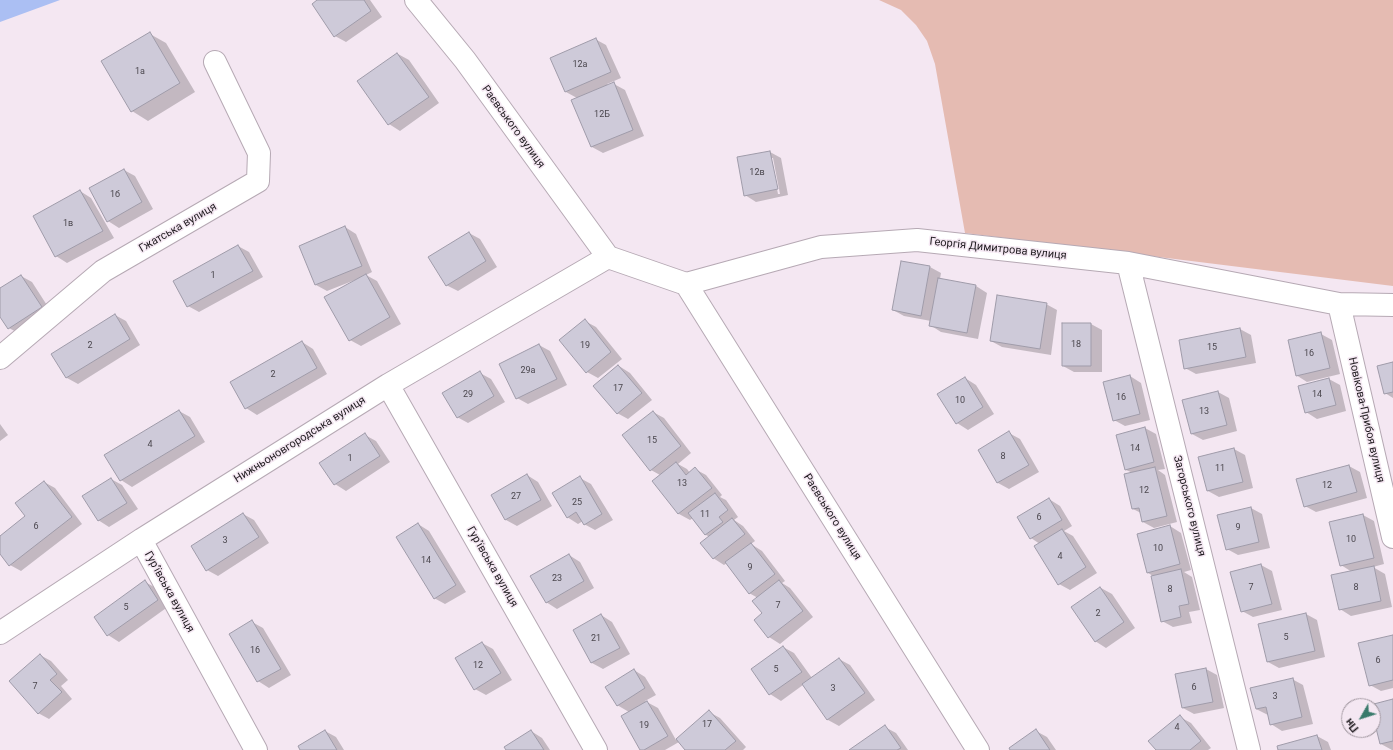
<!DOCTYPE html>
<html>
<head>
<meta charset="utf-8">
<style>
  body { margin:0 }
  #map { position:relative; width:1393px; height:750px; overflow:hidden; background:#f4e7f2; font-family:Roboto,sans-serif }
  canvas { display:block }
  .north { position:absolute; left:1341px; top:698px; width:40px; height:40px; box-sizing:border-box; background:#f4e7f2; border:1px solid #9f959e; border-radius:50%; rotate:231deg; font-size:11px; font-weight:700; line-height:16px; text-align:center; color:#1f1b1f }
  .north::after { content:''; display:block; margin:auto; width:14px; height:18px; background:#387a6b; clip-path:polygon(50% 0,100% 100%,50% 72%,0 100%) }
</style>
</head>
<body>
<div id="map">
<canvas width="1393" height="750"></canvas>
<div class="north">Пн</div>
</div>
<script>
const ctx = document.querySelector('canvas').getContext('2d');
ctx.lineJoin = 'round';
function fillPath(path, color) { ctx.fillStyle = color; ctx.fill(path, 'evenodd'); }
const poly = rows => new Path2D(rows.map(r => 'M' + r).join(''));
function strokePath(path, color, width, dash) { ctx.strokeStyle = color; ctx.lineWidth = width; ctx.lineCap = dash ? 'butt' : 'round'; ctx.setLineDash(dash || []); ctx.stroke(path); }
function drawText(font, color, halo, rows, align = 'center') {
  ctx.font = font + ' Roboto,sans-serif'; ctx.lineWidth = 3; ctx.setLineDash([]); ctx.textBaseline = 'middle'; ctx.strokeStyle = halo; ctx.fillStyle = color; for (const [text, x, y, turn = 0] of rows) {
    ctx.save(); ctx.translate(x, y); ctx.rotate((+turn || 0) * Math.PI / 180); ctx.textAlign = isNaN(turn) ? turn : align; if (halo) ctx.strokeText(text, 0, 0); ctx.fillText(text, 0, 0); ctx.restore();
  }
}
fillPath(poly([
  [879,0,1393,0,1393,286,965,233,935,64,927,41,916,25,901,10]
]), '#e5bbb2');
fillPath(poly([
  [0,0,60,0,0,22]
]), '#abbff3');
fillPath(poly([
  [319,0,370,0,382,17,346,42,335,36],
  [150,34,166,43,195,92,148,121,132,111],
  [595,39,606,45,621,78,607,84,608,86,614,84,625,90,644,136,603,153,592,147,577,98,566,92],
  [398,54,409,60,439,103,400,131,389,124],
  [770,152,781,158,788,195,756,202,745,195],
  [771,158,773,158,780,194,778,194],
  [124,170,135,176,153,209,119,228,108,221],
  [80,191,91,198,114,238,67,263,56,256,34,217],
  [345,227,356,234,372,272,366,275,377,281,401,324,361,346,350,340,355,280,327,291,316,285,300,246],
  [469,233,480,239,497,267,458,291,446,285],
  [238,246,249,252,263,277,199,312,188,306],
  [902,262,930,267,941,273,940,279,976,286,987,293,978,339,941,332,930,325,931,321,904,316,893,310],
  [21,276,32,282,52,313,20,334,9,328,0,315,0,289],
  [1046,304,1057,310,1051,355,1002,347,991,341],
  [115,315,126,321,140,345,78,384,67,378,52,354],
  [585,321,596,327,622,359,598,378,587,372],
  [1091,324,1102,330,1102,372,1074,372,1063,366],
  [1240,329,1251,335,1256,363,1196,374,1185,368],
  [1321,334,1332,340,1340,374,1307,382,1296,375],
  [302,342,313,349,327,374,257,415,246,408],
  [539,345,550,351,567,385,528,404,517,398],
  [1393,363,1393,398,1385,393],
  [619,366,630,373,652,400,628,419,617,413],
  [480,373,491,379,505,402,468,423,457,417],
  [1130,376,1141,383,1150,420,1125,426,1114,420],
  [965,378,976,385,994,414,968,430,957,423],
  [1329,379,1340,385,1346,411,1317,419,1306,412],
  [1218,392,1229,398,1237,431,1203,440,1192,434],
  [179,411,190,417,205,442,132,487,121,480],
  [653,412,664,418,691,453,678,464,687,469,690,473,695,469,706,475,722,495,720,497,726,500,738,517,734,520,743,526,755,541,751,544,762,551,785,581,782,583,790,588,813,617,780,644,769,637,755,620,763,613,758,598,749,593,727,563,724,565,713,558,710,537,706,535,693,518,690,520,679,514,653,481,660,475,651,470],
  [0,424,8,435,0,441],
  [1145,428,1156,434,1165,469,1158,470,1165,475,1177,522,1154,528,1143,522,1141,513,1133,509,1133,473,1126,470],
  [1009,433,1020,439,1039,472,1009,489,998,483,979,450],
  [365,435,376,441,390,462,346,491,335,484],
  [1234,449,1245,455,1253,488,1219,497,1208,491],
  [1349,466,1360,472,1367,498,1316,512,1305,506],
  [527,475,538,482,552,506,517,526,506,520,492,495],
  [580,478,591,484,613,520,595,530,584,524,583,521,578,524,567,517],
  [111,479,122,485,138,509,109,527,98,520],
  [44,482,55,488,82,524,21,571,10,565,0,552,0,537,27,516],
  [1049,499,1060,506,1072,526,1064,531,1073,536,1097,573,1070,590,1059,584,1040,544,1031,538],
  [1251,508,1262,514,1270,548,1238,555,1227,549],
  [243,514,254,520,269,543,218,576,207,570],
  [1363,515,1374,521,1384,564,1373,567,1385,574,1392,607,1351,616,1340,609,1352,572,1341,565],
  [418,524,429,531,466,592,445,604,434,598],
  [1170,526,1181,533,1191,570,1184,572,1192,577,1200,610,1189,612,1192,623,1173,627,1162,621,1155,577,1148,573],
  [569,555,580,562,594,588,557,609,546,602],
  [1261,565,1272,571,1282,610,1253,617,1242,611],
  [145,582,156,588,169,606,119,642,108,635,95,617],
  [1101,588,1112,594,1135,628,1106,648,1095,641,1072,607],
  [1306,614,1317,620,1325,657,1279,668,1268,662],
  [601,615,612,622,630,654,603,669,592,663,574,630],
  [252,622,263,628,291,675,269,688,258,681,231,634],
  [1393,636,1393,688,1381,691,1370,685],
  [482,643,493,649,512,680,486,695,475,689],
  [783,647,794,653,812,678,839,659,850,665,875,700,839,726,828,720,803,685,781,701,770,694,752,669],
  [40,655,51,661,68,680,61,686,72,699,49,719,38,713],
  [1206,669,1217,675,1224,708,1194,714,1183,708],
  [634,670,645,677,656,695,645,701,658,708,676,740,709,712,720,718,746,747,743,750,687,750,679,742,665,750,641,750,629,712,617,705],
  [1292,679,1303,685,1313,724,1282,731,1271,724,1268,715,1256,709],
  [1393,700,1393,750,1392,750,1381,744,1373,712,1373,706,1372,706],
  [1180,717,1191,723,1211,748,1208,750,1157,750],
  [885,727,896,733,908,750,851,750],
  [325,731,336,737,344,750,301,750],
  [531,731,542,738,550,750,508,750],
  [1036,731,1047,737,1056,750,1011,750],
  [1317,736,1328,742,1331,750,1279,750,1279,747]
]), '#0003');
const building = poly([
  [317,0,364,0,371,11,334,37,312,4,317,0],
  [150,32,180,83,131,112,101,61,150,32],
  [596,38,611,72,565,92,550,58,596,38],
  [397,53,429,97,388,125,357,81,397,53],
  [614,82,633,130,591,147,571,100,614,82],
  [770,151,778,189,744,196,737,157,770,151],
  [124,169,142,202,107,222,89,188,124,169],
  [80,190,103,231,55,257,33,216,80,190],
  [345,226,362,266,315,285,299,246,345,226],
  [469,232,486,261,446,286,428,257,469,232],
  [238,245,253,271,187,307,173,281,238,245],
  [901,261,930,266,921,316,892,310,901,261],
  [366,274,390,317,349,341,324,297,366,274],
  [21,275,42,307,8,329,0,317,0,288,21,275],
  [938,278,976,285,967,333,929,326,938,278],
  [997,295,1047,303,1040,349,990,341,997,295],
  [115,314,130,339,66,378,51,354,115,314],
  [585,319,611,352,586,373,559,340,585,319],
  [1062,323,1091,323,1091,366,1062,366,1062,323],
  [1240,328,1246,357,1184,369,1179,340,1240,328],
  [1321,332,1330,368,1296,376,1288,340,1321,332],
  [302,341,317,368,245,409,230,382,302,341],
  [539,344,557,379,516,399,499,364,539,344],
  [1393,362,1393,392,1384,394,1377,366,1393,362],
  [618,365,642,393,617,414,593,386,618,365],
  [480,371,494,396,457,418,442,393,480,371],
  [1130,375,1140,414,1113,421,1103,382,1130,375],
  [965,377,983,407,956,424,937,394,965,377],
  [1329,378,1336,405,1305,413,1298,386,1329,378],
  [1218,391,1227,425,1191,434,1182,400,1218,391],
  [179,410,195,436,120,481,104,455,179,410],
  [653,411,681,446,650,471,622,435,653,411],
  [1145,427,1154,462,1125,470,1116,435,1145,427],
  [1009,431,1029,465,997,483,978,450,1009,431],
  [365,433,380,456,334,485,319,463,365,433],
  [1234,448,1243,482,1207,491,1198,457,1234,448],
  [676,462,686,475,695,467,712,488,678,514,652,481,676,462],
  [1349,465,1357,492,1304,507,1296,479,1349,465],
  [1155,467,1167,516,1142,522,1139,508,1132,509,1124,474,1155,467],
  [527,474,541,500,505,520,491,495,527,474],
  [580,476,602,514,584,525,576,512,567,518,552,493,580,476],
  [111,478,127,503,98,521,82,496,111,478],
  [44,481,72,517,9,566,0,554,0,536,25,516,15,503,44,481],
  [715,493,728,510,719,517,723,522,705,535,688,513,715,493],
  [1049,498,1062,520,1030,539,1017,517,1049,498],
  [1251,507,1259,542,1226,550,1217,515,1251,507],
  [243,513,259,537,206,571,191,546,243,513],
  [1363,514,1374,558,1340,566,1329,522,1363,514],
  [732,518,745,534,713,559,700,543,732,518],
  [418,523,456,585,434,599,396,537,418,523],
  [1170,525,1180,564,1147,573,1137,534,1170,525],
  [1062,529,1086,567,1058,585,1034,546,1062,529],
  [751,543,775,574,749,594,725,562,751,543],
  [569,554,584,581,546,603,530,576,569,554],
  [1261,564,1272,604,1241,612,1230,572,1261,564],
  [1374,566,1381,601,1339,610,1331,575,1374,566],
  [1181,569,1189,604,1179,606,1181,617,1161,622,1151,576,1181,569],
  [145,580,158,600,107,636,94,617,145,580],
  [779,580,803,611,768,638,754,620,762,613,752,601,779,580],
  [1100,587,1124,622,1095,642,1071,607,1100,587],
  [1306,613,1315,651,1267,662,1258,624,1306,613],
  [601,614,620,648,591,663,573,630,601,614],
  [252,620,281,669,257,682,229,634,252,620],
  [1393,635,1393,680,1369,686,1358,643,1393,635],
  [482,642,501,673,474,690,455,658,482,642],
  [783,646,802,672,769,695,751,669,783,646],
  [40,654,57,674,50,680,62,692,38,714,9,681,40,654],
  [839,658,865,693,827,720,802,684,839,658],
  [1206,668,1213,702,1182,708,1175,674,1206,668],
  [634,669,645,688,617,706,605,687,634,669],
  [1293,678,1302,717,1270,725,1266,707,1256,709,1250,688,1293,678],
  [1393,699,1393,741,1380,744,1373,716,1373,706,1370,706,1370,705,1393,699],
  [647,701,668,736,644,750,640,750,621,716,647,701],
  [709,710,736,741,725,750,685,750,676,739,709,710],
  [1180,715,1201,741,1190,750,1156,750,1148,741,1180,715],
  [885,725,901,748,897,750,849,750,885,725],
  [1036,729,1050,750,1010,750,1009,748,1036,729],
  [325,730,337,750,300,750,298,746,325,730],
  [531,730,544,750,506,750,504,747,531,730],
  [1317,735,1322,750,1278,750,1277,746,1317,735]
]);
fillPath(building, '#cecad9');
strokePath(building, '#9f9ba9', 1);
const street = poly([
  [416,0,465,60,608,257],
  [608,257,686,284,821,247,917,240,1128,263,1339,304,1393,305],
  [1128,263,1249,750],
  [686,284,978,750],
  [1339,304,1393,537],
  [0,358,103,271,258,181,259,153,215,62],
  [388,385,596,750],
  [141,540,256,750],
  [0,633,141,540,388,385,608,257]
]);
strokePath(street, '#b6a9b4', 24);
strokePath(street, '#fff', 22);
drawText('9px', '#4b474e', null, [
  ["12а",580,65],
  ["1а",140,72],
  ["12Б",602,115],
  ["12в",757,173],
  ["1б",115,195],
  ["1в",68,224],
  ["1",213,276],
  ["18",1076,345],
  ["2",90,346],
  ["19",585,346],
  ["15",1212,348],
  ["16",1309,354],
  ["29а",528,371],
  ["2",273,375],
  ["17",618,389],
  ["29",468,395],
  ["14",1317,395],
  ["16",1121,398],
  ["10",960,401],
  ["13",1204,412],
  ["15",652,441],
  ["4",150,445],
  ["14",1135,449],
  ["8",1003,457],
  ["1",350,459],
  ["11",1220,469],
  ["13",682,484],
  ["12",1327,486],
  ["12",1144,491],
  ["27",516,497],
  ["25",577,503],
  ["11",705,515],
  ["6",1039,518],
  ["6",36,527],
  ["9",1238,528],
  ["10",1351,540],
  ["3",225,541],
  ["10",1158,549],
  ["4",1060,557],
  ["14",426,561],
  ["9",750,568],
  ["23",557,579],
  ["7",1251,588],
  ["8",1356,588],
  ["8",1170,590],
  ["7",778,606],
  ["5",126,608],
  ["2",1098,614],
  ["5",1286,638],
  ["21",596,639],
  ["16",255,651],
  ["6",1378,661],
  ["12",478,666],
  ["5",776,670],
  ["7",35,687],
  ["6",1194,688],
  ["3",833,689],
  ["3",1275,697],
  ["17",707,725],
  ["19",644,726],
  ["4",1177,728]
]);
drawText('11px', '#1f1b1f', '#f4e7f2', [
  ["Раєвського вулиця",513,127,54],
  ["Гжатська вулиця",178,228,-30],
  ["Георгія Димитрова вулиця",998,249,6],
  ["Новікова-Прибоя вулиця",1366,420,77],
  ["Нижньоновгородська вулиця",300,440,-32],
  ["Загорського вулиця",1189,506,76],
  ["Раєвського вулиця",832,517,58],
  ["Гур’ївська вулиця",492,567,60],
  ["Гур’ївська вулиця",169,592,61]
]);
</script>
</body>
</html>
